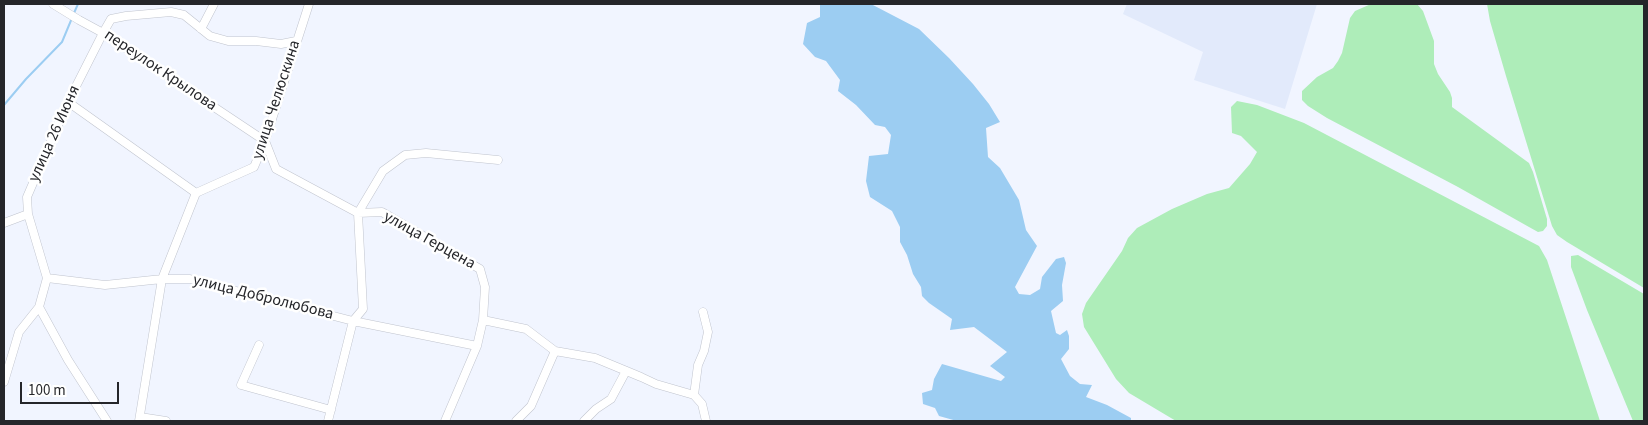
<!DOCTYPE html>
<html>
<head>
<meta charset="utf-8">
<style>
  body { margin:0 }
  #map { position:relative; width:1648px; height:425px; overflow:hidden; background:#f1f5ff; font-family:"Source Sans 3",sans-serif }
  canvas { display:block }
  .frame { position:absolute; inset:0; border:5px solid #25262a; pointer-events:none }
  .scale { position:absolute; left:20px; top:382px; width:99px; height:22px; box-sizing:border-box; border:2px solid #25262a; border-top:0; padding-left:6px; font-size:15px; line-height:18px; white-space:nowrap; color:#25262a; -webkit-text-stroke:4px #fff; paint-order:stroke }
</style>
</head>
<body>
<div id="map">
<canvas width="1648" height="425"></canvas>
<div class="frame"></div>
<div class="scale">100 m</div>
</div>
<script>
const ctx = document.querySelector('canvas').getContext('2d');
ctx.lineJoin = 'round';
function fillPath(path, color) { ctx.fillStyle = color; ctx.fill(path, 'evenodd'); }
const poly = rows => new Path2D(rows.map(r => 'M' + r).join(''));
function strokePath(path, color, width, dash) { ctx.strokeStyle = color; ctx.lineWidth = width; ctx.lineCap = dash ? 'butt' : 'round'; ctx.setLineDash(dash || []); ctx.stroke(path); }
function drawText(font, color, halo, rows, align = 'center') {
  ctx.font = font + ' "Source Sans 3",sans-serif'; ctx.lineWidth = 5; ctx.setLineDash([]); ctx.textBaseline = 'middle'; ctx.strokeStyle = halo; ctx.fillStyle = color; for (const [text, x, y, turn = 0] of rows) {
    ctx.save(); ctx.translate(x, y); ctx.rotate((+turn || 0) * Math.PI / 180); ctx.textAlign = isNaN(turn) ? turn : align; if (halo) ctx.strokeText(text, 0, 0); ctx.fillText(text, 0, 0); ctx.restore();
  }
}
fillPath(poly([
  [1127,4,1317,4,1285,109,1194,80,1203,52,1123,14]
]), '#e2eafb');
fillPath(poly([
  [1371,4,1417,4,1423,11,1434,41,1434,64,1438,74,1450,92,1452,98,1452,107,1529,163,1533,172,1547,219,1547,226,1543,231,1538,232,1529,227,1458,187,1327,118,1308,106,1302,100,1302,91,1317,77,1333,68,1338,61,1342,53,1350,18,1355,11],
  [1487,4,1644,4,1644,288,1567,242,1557,235,1552,226,1506,76,1490,21],
  [1237,101,1257,105,1304,123,1539,246,1547,260,1600,421,1176,421,1129,393,1116,379,1084,327,1082,314,1086,303,1122,251,1128,238,1137,228,1172,209,1207,194,1229,188,1250,164,1257,152,1241,136,1232,133,1231,107],
  [1578,255,1644,294,1644,421,1633,421,1587,310,1571,267,1571,256]
]), '#aeedb9');
fillPath(poly([
  [820,4,871,4,919,29,949,58,973,84,989,104,1000,122,986,128,988,157,1000,168,1019,200,1026,230,1037,246,1015,287,1019,294,1030,295,1040,289,1042,277,1056,259,1064,257,1066,263,1062,285,1063,301,1051,311,1056,333,1060,335,1067,330,1069,336,1069,349,1061,359,1070,376,1080,384,1092,385,1086,397,1107,405,1131,418,1131,421,957,421,939,416,935,408,923,404,922,393,932,390,934,379,942,364,1001,381,1005,377,990,366,1007,352,974,327,950,330,952,319,929,303,922,296,921,287,913,274,907,255,900,242,900,227,892,211,870,197,866,181,869,156,888,154,891,135,885,127,875,125,856,105,838,91,840,80,826,61,815,57,803,44,807,23,820,17]
]), '#9ccdf2');
strokePath(poly([
  [74,13,78,4],
  [4,105,26,79,62,42,72,18]
]), '#9ccdf2', 2);
const street = poly([
  [53,4,79,20,103,33,265,141,276,169,358,213],
  [201,29,214,4],
  [68,102,196,193],
  [358,213,382,212,480,269,485,287,483,320,477,346,445,421],
  [358,213,383,171,405,155,426,153,498,160],
  [4,223,28,214,27,197,68,102,103,33,111,19,126,16,171,12,184,15,210,36,228,41,256,41,281,44,296,41],
  [47,278,105,285,162,279,190,279,353,321,477,346],
  [39,307,68,360,107,421],
  [483,320,526,329,555,351,595,358,641,377,656,384,694,395,702,404,706,421],
  [259,345,241,385,331,410],
  [4,382,19,332,39,307,47,278,28,214],
  [694,395,698,365,704,351,708,332,703,312],
  [140,417,166,421],
  [139,421,162,279,196,193,254,167,265,141,309,4],
  [328,421,353,321,363,309,358,213],
  [516,421,531,406,555,351],
  [584,421,596,409,611,399,626,371]
]);
strokePath(street, '#c0c4ce', 9);
strokePath(street, '#fff', 8);
drawText('16px', '#25262a', '#fff', [
  ["переулок Крылова",160,71,34],
  ["улица Челюскина",277,100,-72],
  ["улица 26 Июня",55,134,-66],
  ["улица Герцена",429,241,29],
  ["улица Добролюбова",263,298,14]
]);
</script>
</body>
</html>
